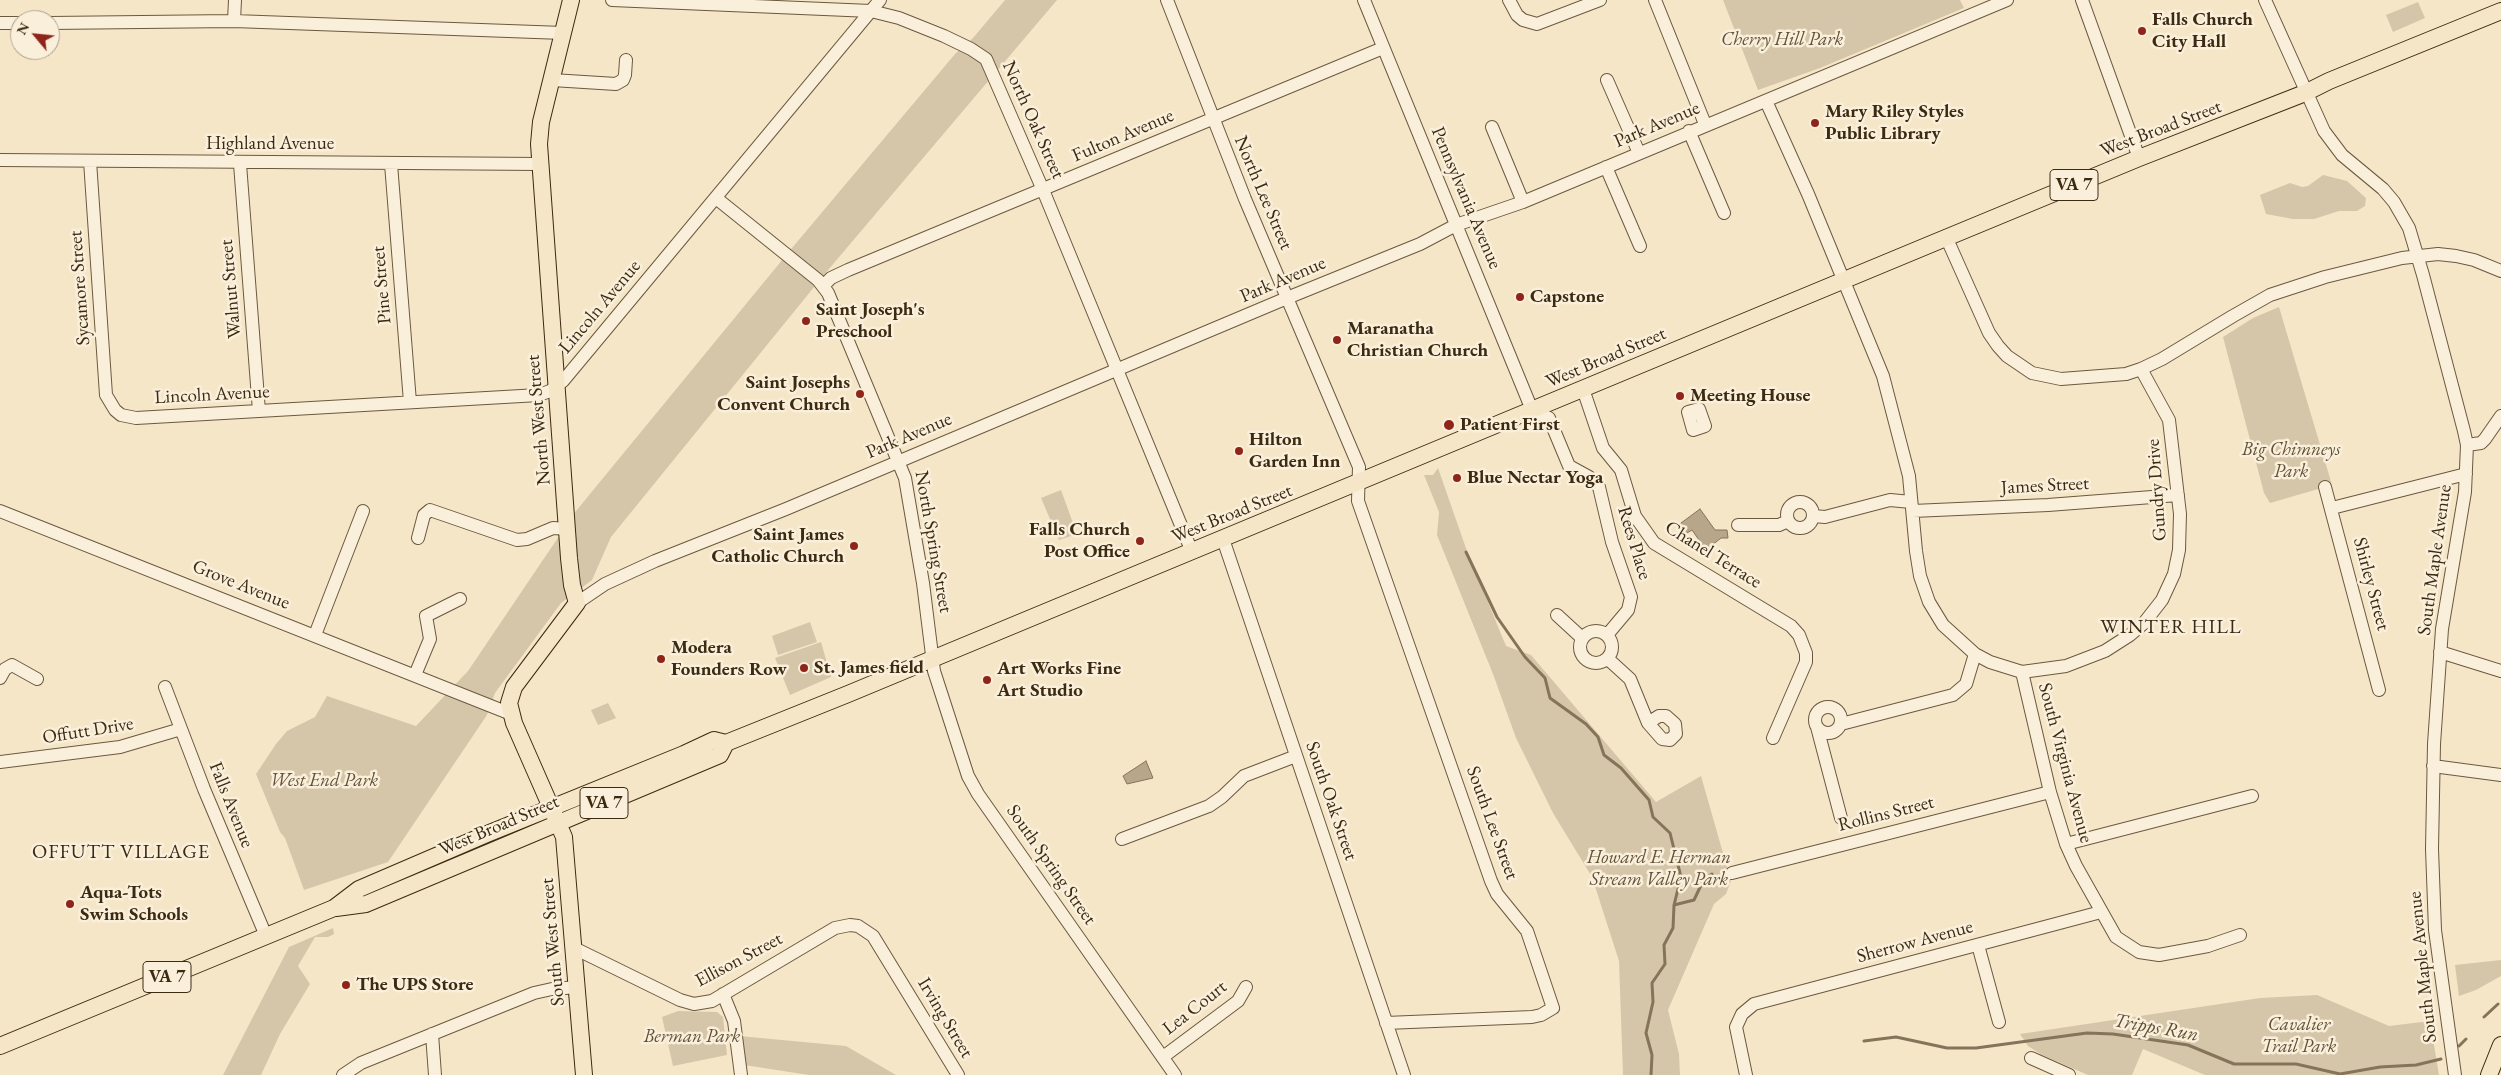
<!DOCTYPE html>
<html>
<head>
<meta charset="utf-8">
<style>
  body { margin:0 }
  #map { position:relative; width:2501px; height:1075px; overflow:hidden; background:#f6e6c8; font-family:"EB Garamond",serif }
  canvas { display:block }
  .north { position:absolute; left:10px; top:10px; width:50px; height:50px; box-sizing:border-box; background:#f9efdb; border:1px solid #ada08a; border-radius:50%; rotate:298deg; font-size:14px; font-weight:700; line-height:20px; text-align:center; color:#3c2a11 }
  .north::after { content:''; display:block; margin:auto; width:18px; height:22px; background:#8f2418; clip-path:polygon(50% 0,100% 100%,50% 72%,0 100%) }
</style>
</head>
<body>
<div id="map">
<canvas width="2501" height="1075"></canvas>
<div class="north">N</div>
</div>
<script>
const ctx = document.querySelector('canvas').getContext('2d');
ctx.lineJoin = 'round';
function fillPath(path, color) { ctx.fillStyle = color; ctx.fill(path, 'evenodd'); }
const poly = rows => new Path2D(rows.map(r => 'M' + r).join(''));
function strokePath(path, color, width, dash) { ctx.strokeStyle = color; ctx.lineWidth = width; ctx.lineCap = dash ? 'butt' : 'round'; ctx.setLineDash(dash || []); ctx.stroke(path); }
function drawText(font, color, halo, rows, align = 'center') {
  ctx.font = font + ' "EB Garamond",serif'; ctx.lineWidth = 5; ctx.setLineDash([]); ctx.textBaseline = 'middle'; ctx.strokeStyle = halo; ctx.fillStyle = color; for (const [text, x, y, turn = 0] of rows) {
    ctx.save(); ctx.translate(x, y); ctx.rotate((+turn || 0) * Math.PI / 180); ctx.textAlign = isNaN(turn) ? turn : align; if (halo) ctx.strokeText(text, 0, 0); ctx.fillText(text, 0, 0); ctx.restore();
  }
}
fillPath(poly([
  [1005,0,1057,0,823,276,611,537,592,580,561,603,495,693,487,715,388,862,304,890,285,838,280,832,256,774,276,744,287,731,315,717,327,696,416,726,468,671,576,511,792,248,955,54,973,38],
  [1723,0,1960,0,1964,8,1820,68,1758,90],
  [2418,2,2425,18,2393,32,2386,15],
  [2323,175,2347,181,2366,198,2365,206,2357,211,2339,211,2314,219,2293,219,2266,214,2260,195,2290,183,2302,187,2308,186],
  [2279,307,2332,485,2270,503,2264,493,2223,337,2253,318],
  [1438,468,1468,554,1506,646,1531,655,1656,802,1701,776,1731,881,1726,894,1714,904,1668,1010,1679,1054,1680,1075,1623,1075,1619,961,1592,877,1553,813,1516,738,1493,674,1437,535,1439,512,1424,475,1433,475],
  [1061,490,1077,534,1059,540,1041,498],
  [810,622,817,642,778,655,772,636],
  [821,642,831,677,790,695,775,658],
  [608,703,616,718,598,725,591,710],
  [333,928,334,934,328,937,315,937,298,966,310,984,280,1034,261,1075,223,1075,289,947],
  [2501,960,2501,976,2476,990,2459,996,2455,965],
  [2317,995,2389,1026,2430,1021,2439,1075,2205,1075,2143,1049,2132,1075,2088,1075,2042,1055,2028,1046,2020,1034,2260,998],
  [678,1011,717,1012,723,1017,727,1055,673,1066,662,1017],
  [739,1036,846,1046,896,1075,809,1075,744,1065]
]), '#d6c6a9');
const water = poly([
  [1700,509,1715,530,1727,530,1728,538,1721,538,1706,550,1692,530,1682,536,1677,526,1700,509],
  [1146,761,1153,778,1127,784,1123,776,1146,761]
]);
fillPath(water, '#b7a68a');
strokePath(water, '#86745a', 1);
strokePath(poly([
  [1466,552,1497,617,1525,657,1545,678,1550,698,1586,724,1598,737,1604,755,1621,768,1649,800,1653,817,1670,833,1681,877,1674,905,1673,928,1664,945,1665,964,1652,983,1653,1002,1646,1033,1652,1055,1651,1075],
  [1674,905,1694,900,1704,879,1712,874],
  [2484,1017,2498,1004],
  [1864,1041,1896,1037,1947,1048,1976,1048,2087,1033,2113,1034,2188,1045,2234,1064,2296,1064,2340,1074,2380,1067,2416,1065,2441,1059],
  [2459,1046,2466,1039]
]), '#86745a', 3);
const minor = poly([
  [612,0,871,11,899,18,944,36,971,49,986,59,1043,190,1192,552],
  [1167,0,1245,199,1359,467,1358,501,1491,881,1497,894,1527,931,1553,1008,1541,1015,1532,1017,1386,1023],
  [1364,0,1532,410,1549,418,1569,466,1589,477,1599,487,1612,542,1631,597,1628,610,1607,635],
  [1509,0,1517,15,1523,20,1537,24,1600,0],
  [1655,0,1705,124],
  [2082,0,2139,158],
  [2265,0,2324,131,2342,155,2383,189,2394,202,2409,228,2423,275,2464,431,2467,445,2465,492,2442,629,2434,744,2432,849,2435,930,2455,1075],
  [234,21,235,0],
  [0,23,20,23],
  [50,23,234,21,563,33],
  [552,80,616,84,623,80,625,75,626,60],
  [1607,80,1639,153],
  [1766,101,1808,194,1883,376,1909,476,1916,551,1920,576,1929,602,1943,625,1975,654,1990,662,2022,672,2066,666,2105,651,2130,635,2144,623,2162,600,2174,574,2179,550,2180,514,2169,420,2141,369],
  [1492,127,1523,202],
  [1689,131,1724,213],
  [0,160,540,164],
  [90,161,106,395,115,410,121,415,136,418,539,395,550,391,563,381,880,0],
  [240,164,259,411],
  [391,164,410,402],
  [1606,167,1640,246],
  [716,198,818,280,828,293,905,478,923,583,934,671,968,776,978,794,1175,1075],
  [1947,239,1989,333,1998,346,2007,356,2032,373,2061,379,2126,374,2141,369,2162,359,2233,316,2270,295,2325,277,2402,258,2438,254,2456,256,2474,260,2501,271],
  [823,286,831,278,848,270,1383,48],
  [1583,389,1603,448,1621,470,1635,516,1654,543,1791,626,1799,635,1806,653,1806,662,1773,738],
  [1699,409,1705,426,1693,430,1688,412,1699,409],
  [2467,445,2481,443,2485,439,2501,416],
  [2325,487,2379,690],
  '1787 515a13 13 0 1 1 26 0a13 13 0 1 1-26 0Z',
  [2332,508,2466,474],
  [0,511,511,714],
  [1913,511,2048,505,2178,495],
  [1813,516,1825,517,1890,500,1911,502],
  [1738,525,1779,525,1788,521],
  [418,538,424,515,430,510,517,540,527,539,553,528,568,529],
  [1223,539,1404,1075],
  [577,603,605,584,655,561,786,509,1287,298,1420,244,1456,225,1523,202,2007,0],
  [1557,615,1582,638],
  '1580 647a16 16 0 1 1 32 0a16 16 0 1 1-32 0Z',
  [315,635,363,511],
  [2440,652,2501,671],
  [1608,659,1630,679,1648,723],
  [2022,672,2050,792,2066,844,2076,866,2116,937,2139,952,2159,955,2208,946,2240,935],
  [415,675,430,639,426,616,460,599],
  [0,678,5,669,12,665,37,679],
  [165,687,204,789,266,936],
  '1815 720a13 13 0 1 1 26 0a13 13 0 1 1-26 0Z',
  [1659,716,1666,716,1675,724,1676,734,1670,740,1662,739,1648,723,1659,716],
  [1841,724,1953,695,1966,684,1975,654],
  [1817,727,1841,818],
  [0,762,120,747,181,729],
  [2433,766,2501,775],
  [1122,839,1209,806,1222,797,1244,776,1296,756],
  [2066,844,2252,796],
  [1732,873,2050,792],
  [1978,945,1999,1022],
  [574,948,680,1000,694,1004,712,1001,835,928,850,925,858,926,873,936,958,1075],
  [723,994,734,1021,741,1075],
  [432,1034,435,1075],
  [1163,1057,1238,1001,1246,987],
  [2031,1058,2069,1075],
  [343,1075,361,1063,534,993,552,989,578,987],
  [1746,1075,1736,1027,1742,1014,1754,1004,2101,912]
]);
const major = poly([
  [571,0,541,122,539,144,569,558,572,585,577,603,514,687,509,703,514,723,564,837,584,1075],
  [336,908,366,904,720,755,726,743],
  [0,1046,334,908,359,889,487,834,684,754,714,740,726,743,848,694,1936,242,2139,158,2305,93,2329,81,2501,11],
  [2489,1075,2501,1045]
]);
strokePath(minor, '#6a593f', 14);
strokePath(major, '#3c2a11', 18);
strokePath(minor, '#f9efdb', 12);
strokePath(major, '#f6e6c8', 16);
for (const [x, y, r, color] of [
  [2142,31,5,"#8f2418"],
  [1815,123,5,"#8f2418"],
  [1520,297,5,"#8f2418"],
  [806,321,5,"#8f2418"],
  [1337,340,5,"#8f2418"],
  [860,394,5,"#8f2418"],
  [1680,396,5,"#8f2418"],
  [1449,425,6,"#8f2418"],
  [1239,451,5,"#8f2418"],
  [1457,478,5,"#8f2418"],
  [1140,541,5,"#8f2418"],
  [854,546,5,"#8f2418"],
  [661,659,5,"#8f2418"],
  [804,668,5,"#8f2418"],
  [987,680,5,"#8f2418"],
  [70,904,5,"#8f2418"],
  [346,985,5,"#8f2418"]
]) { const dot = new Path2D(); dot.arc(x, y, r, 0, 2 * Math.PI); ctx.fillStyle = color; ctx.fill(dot); strokePath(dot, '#f9efdb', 2); }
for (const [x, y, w] of [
  [2074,185,48],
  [604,803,48],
  [167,977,48]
]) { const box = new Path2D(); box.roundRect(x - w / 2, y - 15.5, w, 31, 4); ctx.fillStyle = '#f9efdb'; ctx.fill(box); strokePath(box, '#3c2a11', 1); }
drawText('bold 18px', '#3c2a11', null, [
  ["VA 7",2074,185],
  ["VA 7",604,803],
  ["VA 7",167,977]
]);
drawText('bold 19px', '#3c2a11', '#f9efdb', [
  ["Falls Church",2152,20],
  ["City Hall",2152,42],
  ["Mary Riley Styles",1825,112],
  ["Public Library",1825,134],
  ["Capstone",1530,297],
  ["Saint Joseph's",816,310],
  ["Preschool",816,332],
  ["Maranatha",1347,329],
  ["Christian Church",1347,351],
  ["Saint Josephs",850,383,"right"],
  ["Convent Church",850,405,"right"],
  ["Meeting House",1690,396],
  ["Patient First",1460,425],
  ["Hilton",1249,440],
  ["Garden Inn",1249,462],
  ["Blue Nectar Yoga",1467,478],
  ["Falls Church",1130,530,"right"],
  ["Post Office",1130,552,"right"],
  ["Saint James",844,535,"right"],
  ["Catholic Church",844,557,"right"],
  ["Modera",671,648],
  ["Founders Row",671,670],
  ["St. James field",814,668],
  ["Art Works Fine",997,669],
  ["Art Studio",997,691],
  ["Aqua-Tots",80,893],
  ["Swim Schools",80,915],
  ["The UPS Store",356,985]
], 'left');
drawText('italic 19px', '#625137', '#f9efdb', [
  ["Cherry Hill Park",1782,40],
  ["Big Chimneys",2291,450],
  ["Park",2291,472],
  ["West End Park",324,781],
  ["Howard E. Herman",1659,858],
  ["Stream Valley Park",1659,880],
  ["Cavalier",2299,1025],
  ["Trail Park",2299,1047],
  ["Berman Park",692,1037]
]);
drawText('19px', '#3c2a11', '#f9efdb', [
  ["North Oak Street",1033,120,66],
  ["Park Avenue",1657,125,-23],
  ["West Broad Street",2161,129,-21],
  ["Fulton Avenue",1123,136,-23],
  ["Highland Avenue",270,144],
  ["North Lee Street",1263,193,67],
  ["Pennsylvania Avenue",1466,198,67],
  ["Park Avenue",1283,280,-23],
  ["Pine Street",382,285,-95],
  ["Sycamore Street",80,288,-94],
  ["Walnut Street",231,289,-95],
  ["Lincoln Avenue",600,307,-50],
  ["West Broad Street",1606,358,-23],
  ["Lincoln Avenue",212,395,-3],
  ["North West Street",539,420,-95],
  ["Park Avenue",909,436,-23],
  ["James Street",2045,486,-3],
  ["Gundry Drive",2157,490,-94],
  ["West Broad Street",1232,514,-22],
  ["North Spring Street",933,542,80],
  ["Rees Place",1634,543,73],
  ["Chanel Terrace",1713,555,32],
  ["South Maple Avenue",2435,560,-82],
  ["Shirley Street",2371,584,75],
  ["Grove Avenue",241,585,22],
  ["Offutt Drive",88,731,-9],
  ["South Virginia Avenue",2065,763,75],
  ["South Oak Street",1331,801,71],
  ["Falls Avenue",231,805,68],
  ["Rollins Street",1886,814,-14],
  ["South Lee Street",1492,823,70],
  ["West Broad Street",499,826,-23],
  ["South Spring Street",1051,865,55],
  ["South West Street",553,942,-95],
  ["Sherrow Avenue",1915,942,-15],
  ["Ellison Street",739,960,-28],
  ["South Maple Avenue",2423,967,-96],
  ["Lea Court",1195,1008,-38],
  ["Irving Street",945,1018,59]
]);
ctx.letterSpacing = '1px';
drawText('20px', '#3c2a11', '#f9efdb', [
  ["WINTER HILL",2171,628],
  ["OFFUTT VILLAGE",121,853]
]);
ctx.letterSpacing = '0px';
drawText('italic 20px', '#614f35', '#f9efdb', [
  ["Tripps Run",2156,1028,10]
]);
</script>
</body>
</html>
